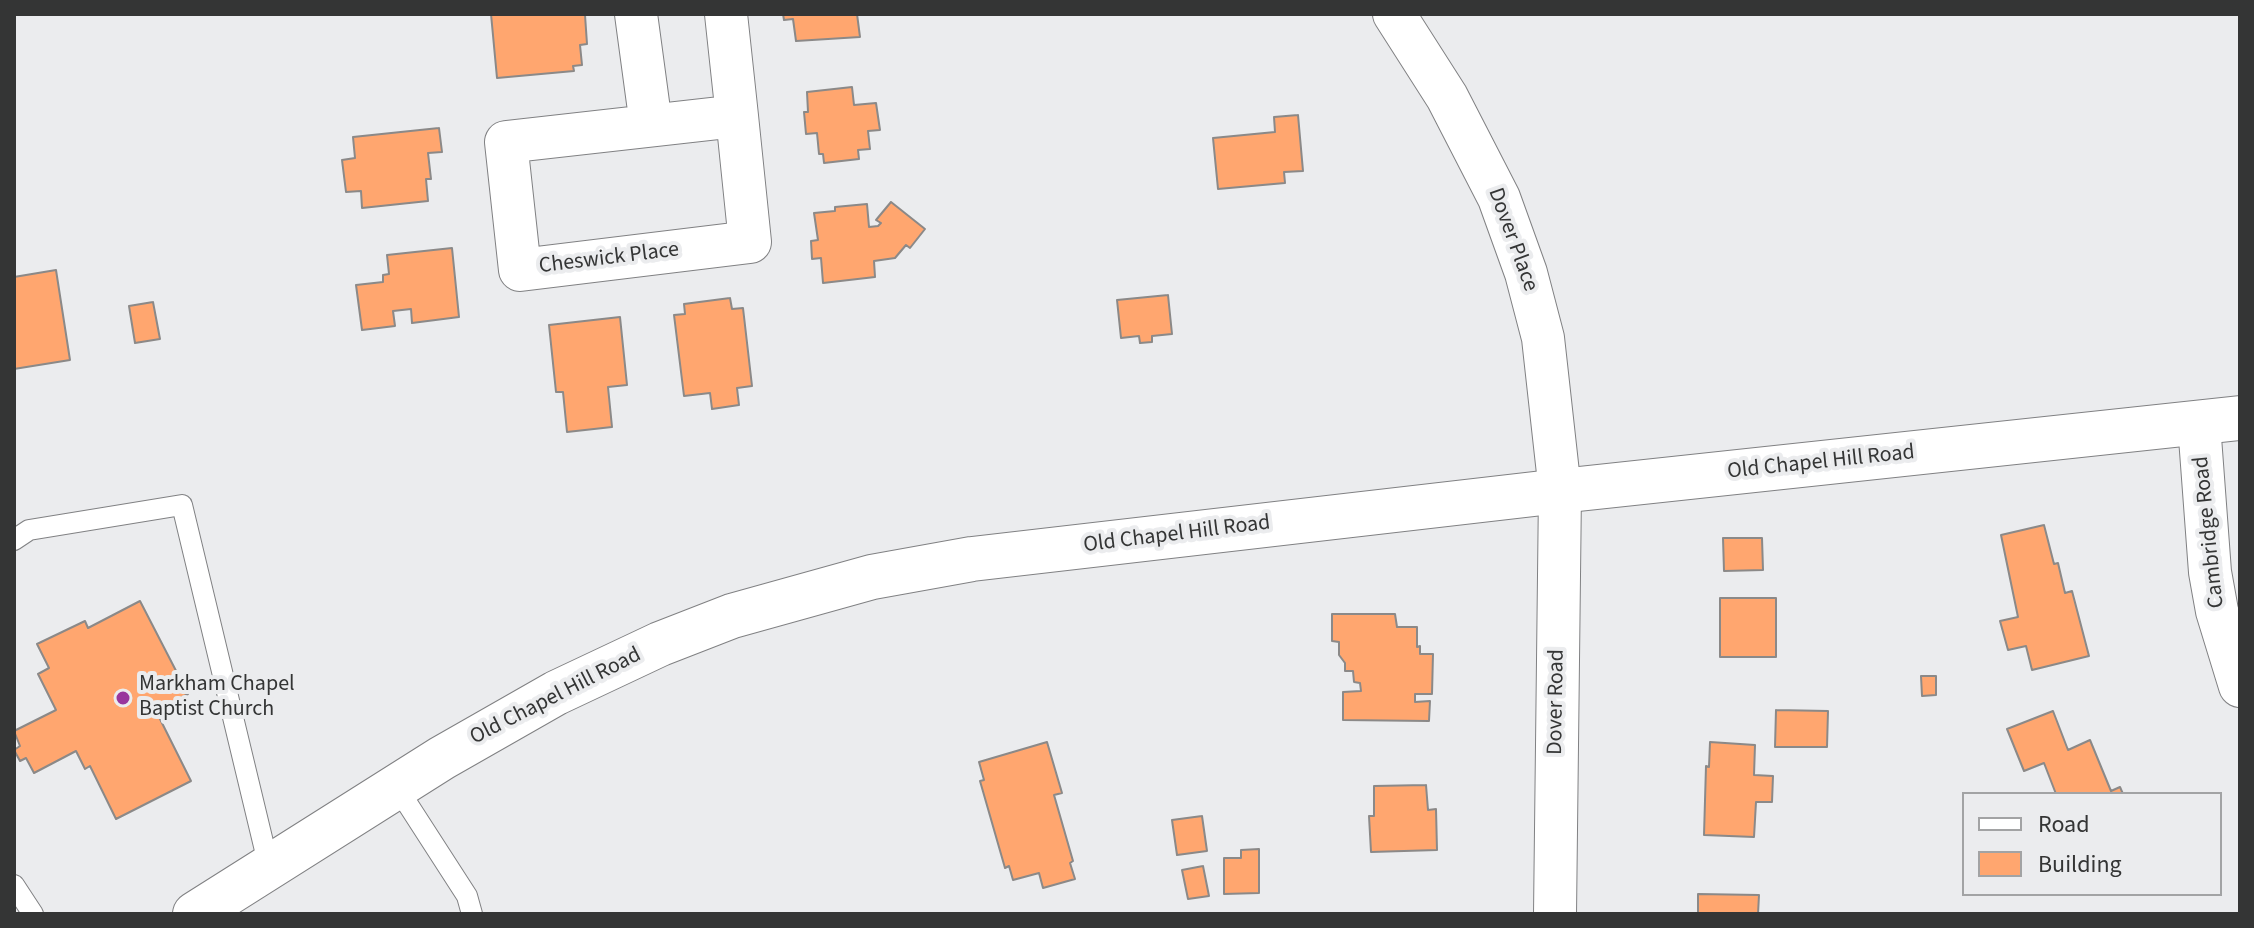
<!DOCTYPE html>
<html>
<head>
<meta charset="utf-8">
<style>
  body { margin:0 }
  #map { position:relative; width:2254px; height:928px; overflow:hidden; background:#ebecee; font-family:"Source Sans 3",sans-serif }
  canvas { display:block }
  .frame { position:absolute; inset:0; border:16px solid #343535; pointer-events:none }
  .legend { position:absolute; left:1962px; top:792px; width:260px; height:104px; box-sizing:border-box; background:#ebecee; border:2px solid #a2a3a4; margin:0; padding:10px 14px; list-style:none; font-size:24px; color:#343535 }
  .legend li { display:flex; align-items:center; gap:16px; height:40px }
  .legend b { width:40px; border:2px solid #a2a3a4 }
</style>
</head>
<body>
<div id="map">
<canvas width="2254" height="928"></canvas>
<div class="frame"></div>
<ul class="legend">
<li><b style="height:10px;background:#fff"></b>Road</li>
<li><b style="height:22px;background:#ffa66f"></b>Building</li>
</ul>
</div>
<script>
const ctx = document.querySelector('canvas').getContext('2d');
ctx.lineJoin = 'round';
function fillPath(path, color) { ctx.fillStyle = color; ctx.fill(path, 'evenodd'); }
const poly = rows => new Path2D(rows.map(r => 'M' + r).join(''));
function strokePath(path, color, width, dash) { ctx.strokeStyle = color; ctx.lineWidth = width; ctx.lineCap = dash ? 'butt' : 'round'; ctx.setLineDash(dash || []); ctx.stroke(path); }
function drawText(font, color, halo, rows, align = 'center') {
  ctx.font = font + ' "Source Sans 3",sans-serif'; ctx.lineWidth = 8; ctx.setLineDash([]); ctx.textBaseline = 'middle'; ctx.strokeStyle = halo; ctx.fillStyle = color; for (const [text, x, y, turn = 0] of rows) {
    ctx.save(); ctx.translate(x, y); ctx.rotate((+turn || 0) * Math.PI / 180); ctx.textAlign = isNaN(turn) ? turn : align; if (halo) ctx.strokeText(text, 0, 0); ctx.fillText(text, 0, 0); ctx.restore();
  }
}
const building = poly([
  [491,14,585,15,587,44,580,45,582,65,573,66,574,71,497,78,491,14],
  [783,14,857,14,860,37,796,41,793,19,784,20,783,14],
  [852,87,854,105,876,103,880,130,868,131,870,149,858,150,859,159,824,163,823,154,819,154,817,133,806,134,804,112,808,112,807,92,852,87],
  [1298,115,1303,171,1284,172,1285,183,1218,189,1213,138,1275,132,1274,117,1298,115],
  [439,128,442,152,428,153,431,179,426,179,428,201,362,208,361,191,346,192,342,160,355,158,353,137,439,128],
  [891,202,925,229,910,248,906,245,895,258,874,261,875,277,823,283,821,258,812,259,811,241,818,240,814,213,835,211,835,207,867,204,869,227,878,226,881,223,876,220,891,202],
  [452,248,459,317,412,323,411,309,393,311,395,326,362,330,356,285,383,282,383,275,389,274,387,255,452,248],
  [56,270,70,360,14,369,14,277,56,270],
  [1168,295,1172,334,1152,336,1152,342,1140,343,1139,336,1121,338,1117,300,1168,295],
  [730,298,732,309,743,308,752,386,737,388,739,405,712,409,710,393,684,396,674,315,685,314,684,304,730,298],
  [153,302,160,339,135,343,129,306,153,302],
  [620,317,627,385,608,387,612,427,567,432,563,392,556,392,549,325,620,317],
  [2044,525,2054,564,2058,563,2065,593,2072,591,2089,656,2032,670,2026,646,2008,650,2000,621,2018,617,2001,535,2044,525],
  [1723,538,1762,538,1763,570,1724,571,1723,538],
  [1720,598,1776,598,1776,657,1720,657,1720,598],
  [140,601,188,694,156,711,191,781,116,819,90,766,85,769,76,751,34,773,26,758,20,761,14,750,20,746,14,731,56,710,38,674,49,668,37,644,85,621,88,628,140,601],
  [1332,614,1395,614,1397,627,1417,627,1417,647,1420,646,1420,654,1433,654,1432,694,1415,694,1415,702,1430,701,1429,721,1343,720,1343,692,1361,691,1360,683,1354,682,1353,671,1345,671,1345,663,1339,655,1339,642,1332,641,1332,614],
  [1921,676,1936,676,1936,695,1922,696,1921,676],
  [1776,710,1828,711,1827,747,1775,747,1776,710],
  [2053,711,2068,750,2090,740,2111,791,2120,787,2123,794,2056,794,2044,763,2024,771,2007,729,2053,711],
  [1047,742,1062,793,1054,795,1073,861,1070,863,1075,879,1043,888,1039,873,1013,880,1009,866,1005,868,980,781,984,780,979,762,1047,742],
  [1710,742,1755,745,1754,775,1773,776,1772,802,1756,802,1754,837,1704,835,1706,766,1709,767,1710,742],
  [1426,785,1428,810,1436,809,1437,850,1371,852,1369,816,1374,816,1374,786,1426,785],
  [1202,816,1207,851,1177,855,1172,820,1202,816],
  [1259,849,1259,893,1224,894,1224,858,1241,858,1241,850,1259,849],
  [1203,866,1209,896,1188,899,1182,870,1203,866],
  [1698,894,1759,895,1758,914,1698,914,1698,894]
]);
fillPath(building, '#ffa66f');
strokePath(building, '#8b8988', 2);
const service = poly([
  [14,540,29,530,182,505,269,867],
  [396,786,467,896,472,914],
  [14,885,33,914]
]);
const minor = poly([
  [636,14,651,125],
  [726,14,737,116,750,242,520,270,506,142,737,116],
  [1394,14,1447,97,1499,198,1526,273,1543,338,1560,491,1555,914],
  [2199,424,2210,572,2217,611,2240,686]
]);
const tertiary = poly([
  [195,914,442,758,556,693,660,644,732,616,872,577,972,559,1560,491,2240,418]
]);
strokePath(service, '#808183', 22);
strokePath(minor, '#808183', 44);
strokePath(tertiary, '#808183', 46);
strokePath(service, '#fff', 20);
strokePath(minor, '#fff', 42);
strokePath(tertiary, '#fff', 44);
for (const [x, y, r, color] of [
  [123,698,8,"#99369d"]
]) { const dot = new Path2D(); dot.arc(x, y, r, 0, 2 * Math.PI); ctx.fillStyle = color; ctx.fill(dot); strokePath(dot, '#ebecee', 3); }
drawText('22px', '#343535', '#ebecee', [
  ["Dover Place",1512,240,70],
  ["Cheswick Place",609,259,-7],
  ["Old Chapel Hill Road",1821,463,-6],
  ["Cambridge Road",2210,532,-96],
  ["Old Chapel Hill Road",1177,535,-7],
  ["Old Chapel Hill Road",556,697,-27],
  ["Dover Road",1557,702,-89]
]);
drawText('22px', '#343535', '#ebecee', [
  ["Markham Chapel",139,685],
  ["Baptist Church",139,710]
], 'left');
</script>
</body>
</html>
